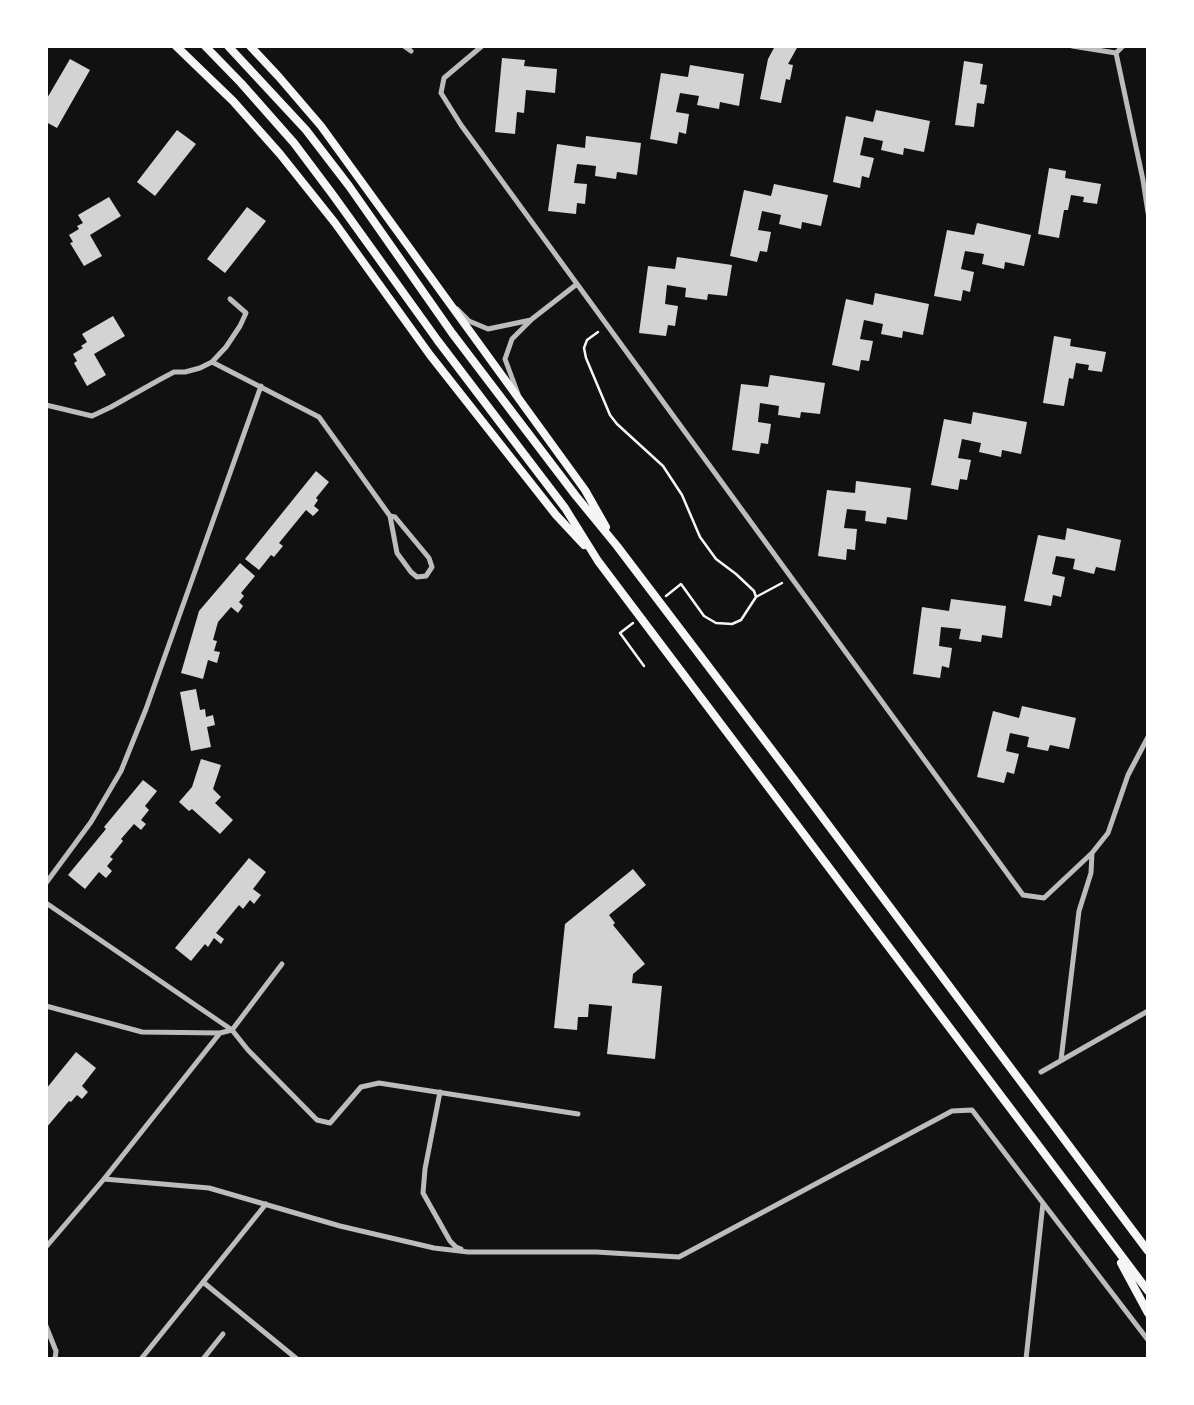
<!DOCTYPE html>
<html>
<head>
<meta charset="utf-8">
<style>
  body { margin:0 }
  #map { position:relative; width:1194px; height:1405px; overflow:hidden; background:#111; font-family:Raleway,sans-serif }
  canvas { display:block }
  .frame { position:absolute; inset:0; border:48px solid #fff; pointer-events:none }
</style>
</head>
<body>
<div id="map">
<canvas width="1194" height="1405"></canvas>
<div class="frame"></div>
</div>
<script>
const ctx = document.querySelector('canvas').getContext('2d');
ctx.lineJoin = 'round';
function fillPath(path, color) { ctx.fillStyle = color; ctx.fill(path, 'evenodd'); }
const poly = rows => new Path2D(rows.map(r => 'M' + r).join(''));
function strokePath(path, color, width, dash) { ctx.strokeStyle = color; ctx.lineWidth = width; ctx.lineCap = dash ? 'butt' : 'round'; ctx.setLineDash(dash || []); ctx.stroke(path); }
fillPath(poly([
  [775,46,798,46,788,64,793,65,790,80,786,79,781,103,760,99,768,59],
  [502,58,525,60,524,66,557,69,555,93,526,90,524,113,517,112,515,134,495,132],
  [70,59,90,70,57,128,46,122,46,100],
  [964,61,983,64,980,84,987,85,984,104,977,103,974,127,955,125],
  [690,65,744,74,739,106,720,102,719,109,697,105,699,96,680,93,676,112,689,114,686,134,679,132,677,144,650,139,661,73,688,77],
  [876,110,930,121,924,152,904,148,903,155,881,150,883,141,864,137,860,155,874,158,869,178,862,176,860,188,833,182,846,116,873,122],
  [177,130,196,144,155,196,137,182],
  [586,136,641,143,637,175,617,172,616,179,595,176,596,166,577,164,574,183,587,184,585,204,577,203,576,214,548,211,557,144,585,148],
  [1049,168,1066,171,1065,178,1101,184,1097,204,1083,202,1084,197,1071,195,1068,210,1064,210,1059,238,1038,234],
  [774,184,828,195,821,226,802,222,801,229,779,224,781,215,762,211,758,230,771,232,767,252,760,251,757,262,730,256,744,190,771,196],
  [109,197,121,216,90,235,102,256,84,266,70,243,73,242,69,235,79,229,77,226,83,223,78,215],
  [247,207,266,221,225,273,207,259],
  [977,223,1031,235,1024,266,1005,262,1004,269,982,264,984,254,965,251,961,269,974,272,970,292,963,290,961,301,934,296,947,230,974,235],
  [677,257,732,265,727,296,708,294,707,300,685,297,686,288,667,285,665,304,678,306,675,326,668,325,666,336,639,333,648,266,675,269],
  [875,293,929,304,923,335,903,331,902,338,881,334,883,324,864,320,860,339,873,341,869,361,861,360,859,371,832,365,846,299,873,305],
  [113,316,125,336,94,354,106,375,87,386,74,363,77,361,73,354,83,348,81,346,87,342,82,334],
  [1054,336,1071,339,1070,346,1106,352,1102,372,1088,370,1089,365,1076,363,1073,379,1069,378,1064,406,1043,403],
  [770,375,825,383,820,414,801,412,800,418,778,415,779,406,760,403,758,422,771,424,768,444,761,443,759,454,732,450,741,384,768,387],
  [973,412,1027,422,1021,454,1002,450,1001,457,979,452,981,443,962,439,958,458,971,460,967,480,960,479,958,490,931,485,944,419,971,424],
  [316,471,329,482,316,498,318,500,314,506,319,510,313,516,306,510,279,543,283,546,274,557,271,555,259,570,245,559],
  [856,481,911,488,907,520,887,517,886,524,865,521,866,511,847,509,844,528,857,529,855,550,847,549,846,560,818,556,827,490,855,493],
  [1067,528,1121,540,1115,571,1096,567,1094,574,1073,569,1075,559,1056,556,1052,574,1065,577,1061,597,1053,595,1051,606,1024,601,1038,535,1065,540],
  [240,563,255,576,241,593,244,596,239,602,243,606,238,613,231,607,218,622,213,640,217,641,214,651,220,652,217,663,208,660,203,679,181,673,199,611],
  [951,599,1006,606,1002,638,982,635,981,642,959,639,961,629,941,627,939,646,952,648,949,668,942,666,940,678,913,674,922,607,949,611],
  [196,689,200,710,205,709,206,717,213,715,215,725,207,727,211,747,191,751,180,692],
  [1022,706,1076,718,1069,749,1050,745,1048,751,1027,747,1029,737,1010,733,1006,751,1019,754,1014,774,1007,772,1004,783,977,777,993,711,1019,718],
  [201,759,221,765,213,789,221,797,215,803,233,820,220,834,192,809,189,811,179,802,192,787],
  [143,780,157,791,145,806,149,810,141,820,146,824,141,830,134,824,121,839,123,841,110,857,113,859,107,866,112,871,106,878,99,872,85,889,68,875,106,829,104,827],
  [249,858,266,872,253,889,261,895,254,904,250,900,243,909,239,905,216,933,224,939,221,944,214,938,208,947,205,944,191,961,175,948],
  [633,869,646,885,609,915,615,923,613,925,645,964,633,974,632,983,662,986,655,1059,607,1054,612,1006,589,1004,588,1017,578,1017,577,1030,554,1028,565,924],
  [76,1052,96,1068,82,1086,88,1092,82,1099,77,1095,71,1102,69,1101,46,1128,46,1089]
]), '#d3d3d3');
strokePath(poly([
  [598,332,587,340,584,348,586,358,610,415,617,424,663,466,682,495,700,537,716,559,736,574,754,591,756,597],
  [666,596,681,584,704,616,716,623,732,624,741,620,756,597,782,583],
  [633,623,620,633,644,666]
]), '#f5f5f5', 2.5);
strokePath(poly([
  [404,46,411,51],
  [482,46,444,78,441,93,461,125,1023,895,1044,898,1092,853],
  [1072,46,1116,53],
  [1123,46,1116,53,1143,180,1148,213],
  [457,309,469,321,488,329,531,320],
  [212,362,319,417,390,516,397,553,411,572,417,577,426,576,432,567,429,558,395,517,390,516],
  [518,394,505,359,512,339,532,319,577,284],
  [46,405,92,416,111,407,159,380,174,372,185,372,200,368,212,362,226,347,240,326,246,313,230,299],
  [46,883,91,822,121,771,146,709,261,386],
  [46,903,232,1030,248,1050,317,1120,330,1123,361,1087,379,1083,578,1114],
  [46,1006,142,1032,220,1033],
  [1061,1060,1079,911,1091,873,1092,853,1108,833,1128,775,1148,737],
  [1041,1072,1148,1011],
  [440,1092,425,1169,423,1193,450,1241,456,1247,461,1249],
  [104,1179,209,1188,340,1226,434,1248,468,1252,596,1252,679,1257,952,1111,972,1110,1043,1203,1026,1359],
  [1043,1203,1148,1340],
  [46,1247,104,1179,220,1033,232,1030,282,964],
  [203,1282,297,1359],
  [46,1326,56,1351,55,1359],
  [141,1359,266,1204],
  [203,1359,223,1334]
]), '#bcbcbc', 5);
strokePath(poly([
  [176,46,233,101,280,154,335,223,430,355,556,515,584,545],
  [205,46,241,83,294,143,333,195,438,341,565,508,598,561,1148,1291],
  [228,46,306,130,349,186,452,333,576,496,617,546,787,770,1148,1251],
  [250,46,279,77,321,126,585,490,606,527],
  [1121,1263,1148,1313]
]), '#f5f5f5', 8);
</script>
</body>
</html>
